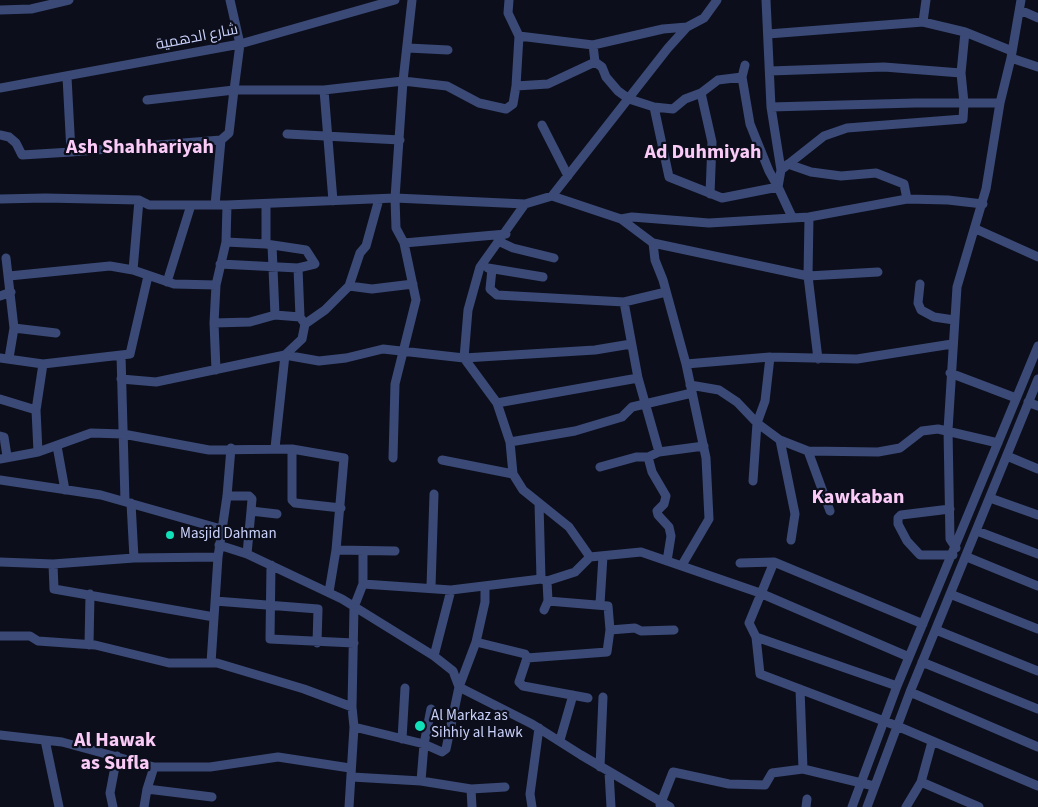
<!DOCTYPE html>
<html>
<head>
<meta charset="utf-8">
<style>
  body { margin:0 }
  canvas { display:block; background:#0c0e1b }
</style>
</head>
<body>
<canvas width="1038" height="807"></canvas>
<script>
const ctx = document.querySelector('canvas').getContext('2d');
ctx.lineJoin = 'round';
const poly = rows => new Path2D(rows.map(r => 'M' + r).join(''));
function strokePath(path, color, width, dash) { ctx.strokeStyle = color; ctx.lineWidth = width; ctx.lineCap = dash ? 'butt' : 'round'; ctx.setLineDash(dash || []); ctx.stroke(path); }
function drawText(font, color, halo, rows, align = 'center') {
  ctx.font = font + ' "Source Sans 3",Cairo,sans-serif'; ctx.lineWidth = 4.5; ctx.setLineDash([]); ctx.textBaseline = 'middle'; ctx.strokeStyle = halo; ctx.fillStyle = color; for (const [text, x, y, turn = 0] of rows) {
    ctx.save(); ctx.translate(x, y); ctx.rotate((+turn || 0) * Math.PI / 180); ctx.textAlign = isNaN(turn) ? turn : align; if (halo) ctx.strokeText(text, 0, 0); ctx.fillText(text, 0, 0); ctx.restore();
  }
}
strokePath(poly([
  [230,0,240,44,234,90,324,90,403,81,447,86,479,103,506,109,513,104,516,86,519,36,508,13,509,0],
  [412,0,403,81,395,198,396,228,404,243,506,234],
  [766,0,771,107,781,170,778,187,792,217],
  [0,10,31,9,69,0],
  [1020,10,1038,18],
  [923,22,926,0],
  [768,34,923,22,965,32,1012,51],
  [519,36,593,45,663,29,687,27],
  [408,48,448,50],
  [1011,58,1038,67],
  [595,62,602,67,606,77,618,91,629,99,654,107,673,109,685,99,701,93,718,80,742,77],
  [770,71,884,67,961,73],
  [67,77,71,152,221,140,215,205],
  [516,86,548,84,595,62,593,45],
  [0,88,240,44,395,0],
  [324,90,333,201],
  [701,93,712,142,710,194],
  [147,100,234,90,229,133,221,140],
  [654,107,669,177,722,198,778,187,769,171,750,124,742,77,745,65],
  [771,107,915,103,1000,103],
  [542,125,568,176],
  [287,134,400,140],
  [0,135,9,137,16,143,22,155,71,152],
  [788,164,811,172,841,176,876,173,904,184,907,199],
  [781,170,824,136,847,128,963,119,964,103,961,73,965,32],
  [552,196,668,48,687,27,704,18,717,0],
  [0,199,45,198,139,200,149,205,227,205,395,198,525,204,552,196,621,219,653,243,808,276,878,272],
  [139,200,133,270,174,284,216,285],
  [525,204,480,267,468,310,464,358,497,403,510,442,513,474,523,490,569,527,590,557,641,552,760,593,909,657],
  [809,217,808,276,818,359],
  [621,219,632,217,709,223,809,217,907,199,948,200,983,204],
  [976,229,1038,257],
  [498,241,513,248,554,258],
  [653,243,655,260,663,280,686,364,706,458,709,519,682,565],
  [266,244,266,204],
  [272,245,275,315],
  [6,258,14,328,9,358],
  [220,264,298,268,315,264,306,250,266,244,226,242],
  [488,268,543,277],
  [492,269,490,289,497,295,624,302,666,292],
  [9,276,110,266,133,270],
  [167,282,191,205],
  [920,284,918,303,921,310,934,317,954,320],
  [349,286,372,289,413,284],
  [0,296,11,292],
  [624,302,638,378,659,452],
  [214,323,250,322,275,315,300,317],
  [305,324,325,310,349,286,360,253,366,246,379,199],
  [14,328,56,333],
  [121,355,125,501],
  [0,358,43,364,130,354,148,276],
  [686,364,770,357,857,359,952,344],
  [216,370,214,323,216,285,226,242,227,205],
  [950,373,1016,398],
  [121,379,156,382,285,355,302,339,305,324,300,317,298,268],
  [690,385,719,390,737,402,757,423,780,440,808,451,878,452,900,448,922,431,938,429,998,443],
  [0,399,36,410,38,452],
  [1028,402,1038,406],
  [497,403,638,378],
  [36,410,43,364],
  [0,436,4,437,7,456],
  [780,440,795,514,791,540],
  [510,442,575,431,622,417,632,407,692,393],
  [57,446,65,490],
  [275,448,285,355,319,361,346,358,383,349,464,358,595,350,631,344],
  [292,449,292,500,295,503,341,508],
  [808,451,830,511],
  [1007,456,1038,469],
  [648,457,652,472,666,496,664,504,657,511,658,515,669,527,671,536,667,561],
  [393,458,395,384,416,300,404,243],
  [0,459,38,452,91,433,123,434,209,450,292,449,344,458,336,550,395,551],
  [442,460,513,474],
  [600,467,636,457,648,457,659,452,704,446],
  [0,480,101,495,221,529],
  [753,481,757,423,765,401,770,357],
  [227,496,249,496,252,499,251,511,277,514],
  [990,498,1038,515],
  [131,503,134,558],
  [539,503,541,579],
  [950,509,901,515,898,518,898,524,907,541,920,555,953,555],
  [977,531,1038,554],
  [219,545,247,554,342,599,434,656,453,671,459,687,532,724,581,755,670,807],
  [956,548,950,539,948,430,957,287,986,189,1000,103,1011,58,1021,0],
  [247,554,251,511],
  [967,557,1038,586],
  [0,562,53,564,134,558,218,557],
  [774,562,749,623,756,637,897,686],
  [740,563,774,562,923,624],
  [53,564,54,589,214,617],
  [271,565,270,639,354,643],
  [363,584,451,590,541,579,547,581,575,572,590,557],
  [431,587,434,494],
  [329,592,336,550],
  [950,594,1038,629],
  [215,601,318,609,317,643],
  [600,604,603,556],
  [544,610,548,601,547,581],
  [610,630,635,628,641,631,674,630],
  [936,630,1038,671],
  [0,636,30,636,38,641,95,645,169,663,217,663,304,689,352,707],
  [756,637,760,674,897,726,1038,786],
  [476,642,525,654,527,658,607,652,610,630,608,606,548,601],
  [89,645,90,594],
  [434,656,451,590],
  [527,658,519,682,523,686,588,698],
  [922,662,1038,709],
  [211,663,218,557,227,496,231,448],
  [800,689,803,769,874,786],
  [910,692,1038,747],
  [354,727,424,744,442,752,446,749,459,687,476,642,485,602,485,587],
  [0,735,62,742,154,767,147,789,212,797],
  [402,739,405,688],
  [45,740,59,807],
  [560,740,573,695],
  [154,767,210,767,278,757,350,768],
  [600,767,603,697],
  [609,772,611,807],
  [352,777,421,781,471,789,505,787],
  [421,781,424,744,431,709],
  [921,782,979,807],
  [471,789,472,807],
  [660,805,673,772,729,784,765,785,772,773,803,769],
  [113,807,110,793,117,756],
  [144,807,147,789],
  [349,807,354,727,352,707,354,607,363,584,363,551],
  [532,807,530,794,539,728],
  [806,807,807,799],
  [852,807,897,686,1038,346],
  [867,807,910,692,1038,379],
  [906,807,921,782,932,742]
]), '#3a4976', 9);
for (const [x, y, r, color] of [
  [170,535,5,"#10e1b9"],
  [420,726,6,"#10e1b9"]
]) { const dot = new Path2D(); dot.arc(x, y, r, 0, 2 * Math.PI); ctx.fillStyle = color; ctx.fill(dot); strokePath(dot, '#0c0e1b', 2); }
drawText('15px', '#c9d2fb', '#0c0e1b', [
  ["شارع الدهمية",197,38,-11]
]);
drawText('15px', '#c9d2fb', '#0c0e1b', [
  ["Masjid Dahman",180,535],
  ["Al Markaz as",431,717],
  ["Sihhiy al Hawk",431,734]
], 'left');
drawText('bold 20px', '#fbcbf8', '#0c0e1b', [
  ["Ash Shahhariyah",140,149],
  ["Ad Duhmiyah",703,154],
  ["Kawkaban",858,499],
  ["Al Hawak",115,742],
  ["as Sufla",115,765]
]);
</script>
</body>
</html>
